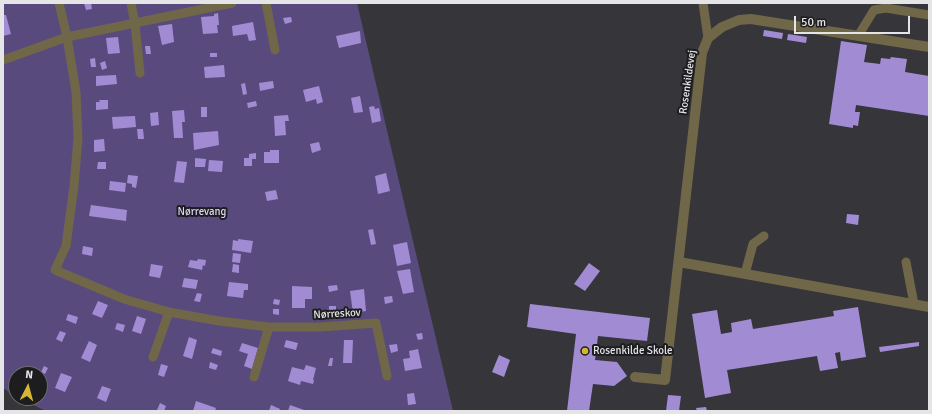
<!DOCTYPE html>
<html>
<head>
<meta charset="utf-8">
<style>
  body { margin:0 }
  #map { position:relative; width:932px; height:414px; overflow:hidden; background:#36353a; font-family:Signika,sans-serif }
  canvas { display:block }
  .frame { position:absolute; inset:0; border:4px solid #e5e4e7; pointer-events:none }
  .north { position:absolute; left:8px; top:366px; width:40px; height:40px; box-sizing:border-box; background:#1d1d1f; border:1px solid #6d6d6f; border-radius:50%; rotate:6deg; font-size:11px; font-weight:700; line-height:16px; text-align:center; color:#e5e4e7 }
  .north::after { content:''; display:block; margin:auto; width:14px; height:18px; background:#d3b635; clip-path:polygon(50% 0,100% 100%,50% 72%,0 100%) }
  .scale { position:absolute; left:794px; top:16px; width:116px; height:18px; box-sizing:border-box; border:2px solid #e5e4e7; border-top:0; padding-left:5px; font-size:12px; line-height:14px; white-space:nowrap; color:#e5e4e7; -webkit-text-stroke:3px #1d1d1f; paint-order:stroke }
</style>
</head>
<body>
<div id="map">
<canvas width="932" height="414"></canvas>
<div class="frame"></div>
<div class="north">N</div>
<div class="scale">50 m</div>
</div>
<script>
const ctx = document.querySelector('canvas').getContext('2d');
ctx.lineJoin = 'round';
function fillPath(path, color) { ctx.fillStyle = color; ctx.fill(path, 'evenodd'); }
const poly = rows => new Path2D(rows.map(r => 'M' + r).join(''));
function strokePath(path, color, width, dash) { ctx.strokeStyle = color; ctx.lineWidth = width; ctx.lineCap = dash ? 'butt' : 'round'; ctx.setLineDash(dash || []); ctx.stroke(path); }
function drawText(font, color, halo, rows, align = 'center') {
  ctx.font = font + ' Signika,sans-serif'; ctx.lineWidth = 4; ctx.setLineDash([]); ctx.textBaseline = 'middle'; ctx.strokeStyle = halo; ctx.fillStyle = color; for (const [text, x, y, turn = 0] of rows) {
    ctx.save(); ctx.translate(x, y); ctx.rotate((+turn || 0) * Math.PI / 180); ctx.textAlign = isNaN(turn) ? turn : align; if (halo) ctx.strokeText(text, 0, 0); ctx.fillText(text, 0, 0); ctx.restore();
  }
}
fillPath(poly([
  [3,3,357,3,453,411,46,411,18,398,40,398,40,374,16,374,16,396,3,388]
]), '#594a7d');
fillPath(poly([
  [84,3,91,3,92,9,86,10],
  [218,13,219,25,217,25,218,33,203,34,201,17,214,16,214,14],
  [3,15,6,15,11,34,3,36],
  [291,17,292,22,285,24,283,18],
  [253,22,256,40,249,41,247,34,233,36,232,26],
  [172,24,174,42,162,45,158,26],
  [764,30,783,33,782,39,763,36],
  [360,31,361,43,339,48,336,36],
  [788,34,807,37,806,43,787,40],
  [118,37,120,53,108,54,106,38],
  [841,41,867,45,864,62,880,64,881,58,890,59,891,57,907,59,905,72,929,76,929,116,856,105,855,112,860,112,858,126,853,125,853,128,829,124],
  [145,46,150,46,151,54,146,54],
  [210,53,217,53,217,57,210,57],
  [95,58,96,67,91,67,90,59],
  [105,61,107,68,102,70,100,63],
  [224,65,225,77,205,78,204,67],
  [116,75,117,84,96,86,96,76],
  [273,81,274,88,260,91,259,83],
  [245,83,247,94,243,95,241,84],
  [319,86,323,102,317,104,316,99,306,102,303,90],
  [360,96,363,112,354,113,351,98],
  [99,100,108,100,108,109,96,110,96,102,100,102],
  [256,101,257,106,248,108,247,103],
  [374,106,375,109,379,108,381,121,372,123,369,107],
  [201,107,207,107,207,117,201,117],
  [184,110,185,122,182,122,183,138,174,138,172,111],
  [158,112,159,125,151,126,150,113],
  [288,115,289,121,285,121,286,135,275,136,274,116],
  [135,116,136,127,113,129,112,117],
  [137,129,143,129,144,139,138,139],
  [218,131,219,145,194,150,193,133],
  [104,139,105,151,94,152,94,140],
  [319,142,321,150,312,153,310,144],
  [270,150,279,150,279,163,264,163,264,152,270,152],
  [256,153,256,159,252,159,252,166,244,166,244,158,249,158,249,154],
  [195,158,206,159,205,167,195,167],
  [209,160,223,161,222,172,208,171],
  [177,161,187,162,184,183,174,182],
  [98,162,106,162,106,169,97,169],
  [386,173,390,191,378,194,375,176],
  [128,175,138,176,136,188,132,187,132,184,127,183],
  [110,181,126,183,125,192,109,190],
  [276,190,278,199,267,201,265,192],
  [91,205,127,210,126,221,89,216],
  [847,214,859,215,858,225,846,223],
  [373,229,376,244,371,245,368,230],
  [238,239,253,241,251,253,232,250,233,240,238,241],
  [407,242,411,263,397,266,393,245],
  [83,246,93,248,92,256,82,254],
  [233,253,241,254,240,263,232,262],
  [198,259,206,260,205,266,203,265,202,270,188,267,190,260,197,261],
  [589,263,600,271,585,291,574,284],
  [151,264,163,266,160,278,149,276],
  [233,264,239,265,239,273,232,272],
  [410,269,414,292,403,294,397,271],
  [184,278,198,280,196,289,182,287],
  [229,282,248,284,248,290,244,290,243,298,227,296],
  [337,285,338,290,329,292,328,286],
  [292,286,312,287,312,299,305,299,305,308,292,308],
  [364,289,366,311,353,313,350,291],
  [197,293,202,294,200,302,194,301],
  [392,296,393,302,385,304,384,297],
  [274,299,280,300,279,305,273,304],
  [98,301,108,305,102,318,92,314],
  [530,304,650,318,647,341,598,336,595,360,617,362,627,376,614,386,593,384,589,411,567,411,576,334,527,327],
  [329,306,336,306,336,318,329,318],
  [858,307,866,357,841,361,840,352,835,353,838,368,820,371,817,356,727,370,731,393,705,398,692,314,717,310,721,334,732,332,731,323,751,319,753,329,834,316,833,311],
  [273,309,279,309,279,315,273,314],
  [68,314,78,317,76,324,66,320],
  [137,316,146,319,141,334,132,331],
  [117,323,125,325,123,332,115,329],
  [60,331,66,333,62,342,56,339],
  [422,333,423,339,418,340,416,334],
  [189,337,197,340,192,359,183,356],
  [286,340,298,343,296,350,284,347],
  [344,340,353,340,352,363,343,363],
  [89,341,97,345,90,362,81,358],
  [919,342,919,346,880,352,879,347],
  [242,343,258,348,252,369,244,366,248,354,239,351],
  [397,344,398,351,391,353,389,345],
  [213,348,222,351,221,356,211,353],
  [418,349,422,368,405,371,403,359,410,358,409,351],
  [499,355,510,360,504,377,492,372],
  [330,358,333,358,332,366,328,366],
  [210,362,218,365,216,370,209,368],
  [161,364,168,366,164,377,158,375],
  [306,365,316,368,313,380,314,380,313,384,301,381,300,385,288,381,292,367,304,370],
  [44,366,48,368,45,374,41,372],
  [61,373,72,377,65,392,55,388],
  [102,386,111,389,106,402,97,398],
  [414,393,416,404,408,405,407,394],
  [668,395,681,396,679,411,666,411],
  [196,401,216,408,215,411,193,411],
  [160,403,166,406,164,411,157,410],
  [271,405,280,409,279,411,269,411],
  [290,405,307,411,288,411],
  [706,407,707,411,697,411,696,408]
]), '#a18cd4');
strokePath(poly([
  [59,3,67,37,76,92,78,138,74,186,66,246,55,270,124,299,169,312,219,321,269,327,321,327,376,323,387,376],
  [131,3,135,24,140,73],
  [266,3,275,50],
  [703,3,708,38],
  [858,36,874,10,886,8,929,15],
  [3,60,67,37,232,3],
  [906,262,914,304],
  [745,274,753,244,764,236],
  [153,357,169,312],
  [254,377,269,327]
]), '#6f6748', 9);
strokePath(poly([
  [679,262,929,307],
  [635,377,665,380,702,53,708,38,722,27,739,20,751,19,929,47]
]), '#6f6748', 10);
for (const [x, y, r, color] of [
  [585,351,4,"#d3b635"]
]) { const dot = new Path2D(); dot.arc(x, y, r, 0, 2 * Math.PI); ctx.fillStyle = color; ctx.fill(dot); strokePath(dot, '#1d1d1f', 1.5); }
drawText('11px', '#e5e4e7', '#1d1d1f', [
  ["Rosenkildevej",688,82,-82],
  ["Nørreskov",337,314,-3]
]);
drawText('11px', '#ded4fb', '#1d1d1f', [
  ["Nørrevang",202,212]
]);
drawText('11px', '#e5e4e7', '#1d1d1f', [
  ["Rosenkilde Skole",593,351]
], 'left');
</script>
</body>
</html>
